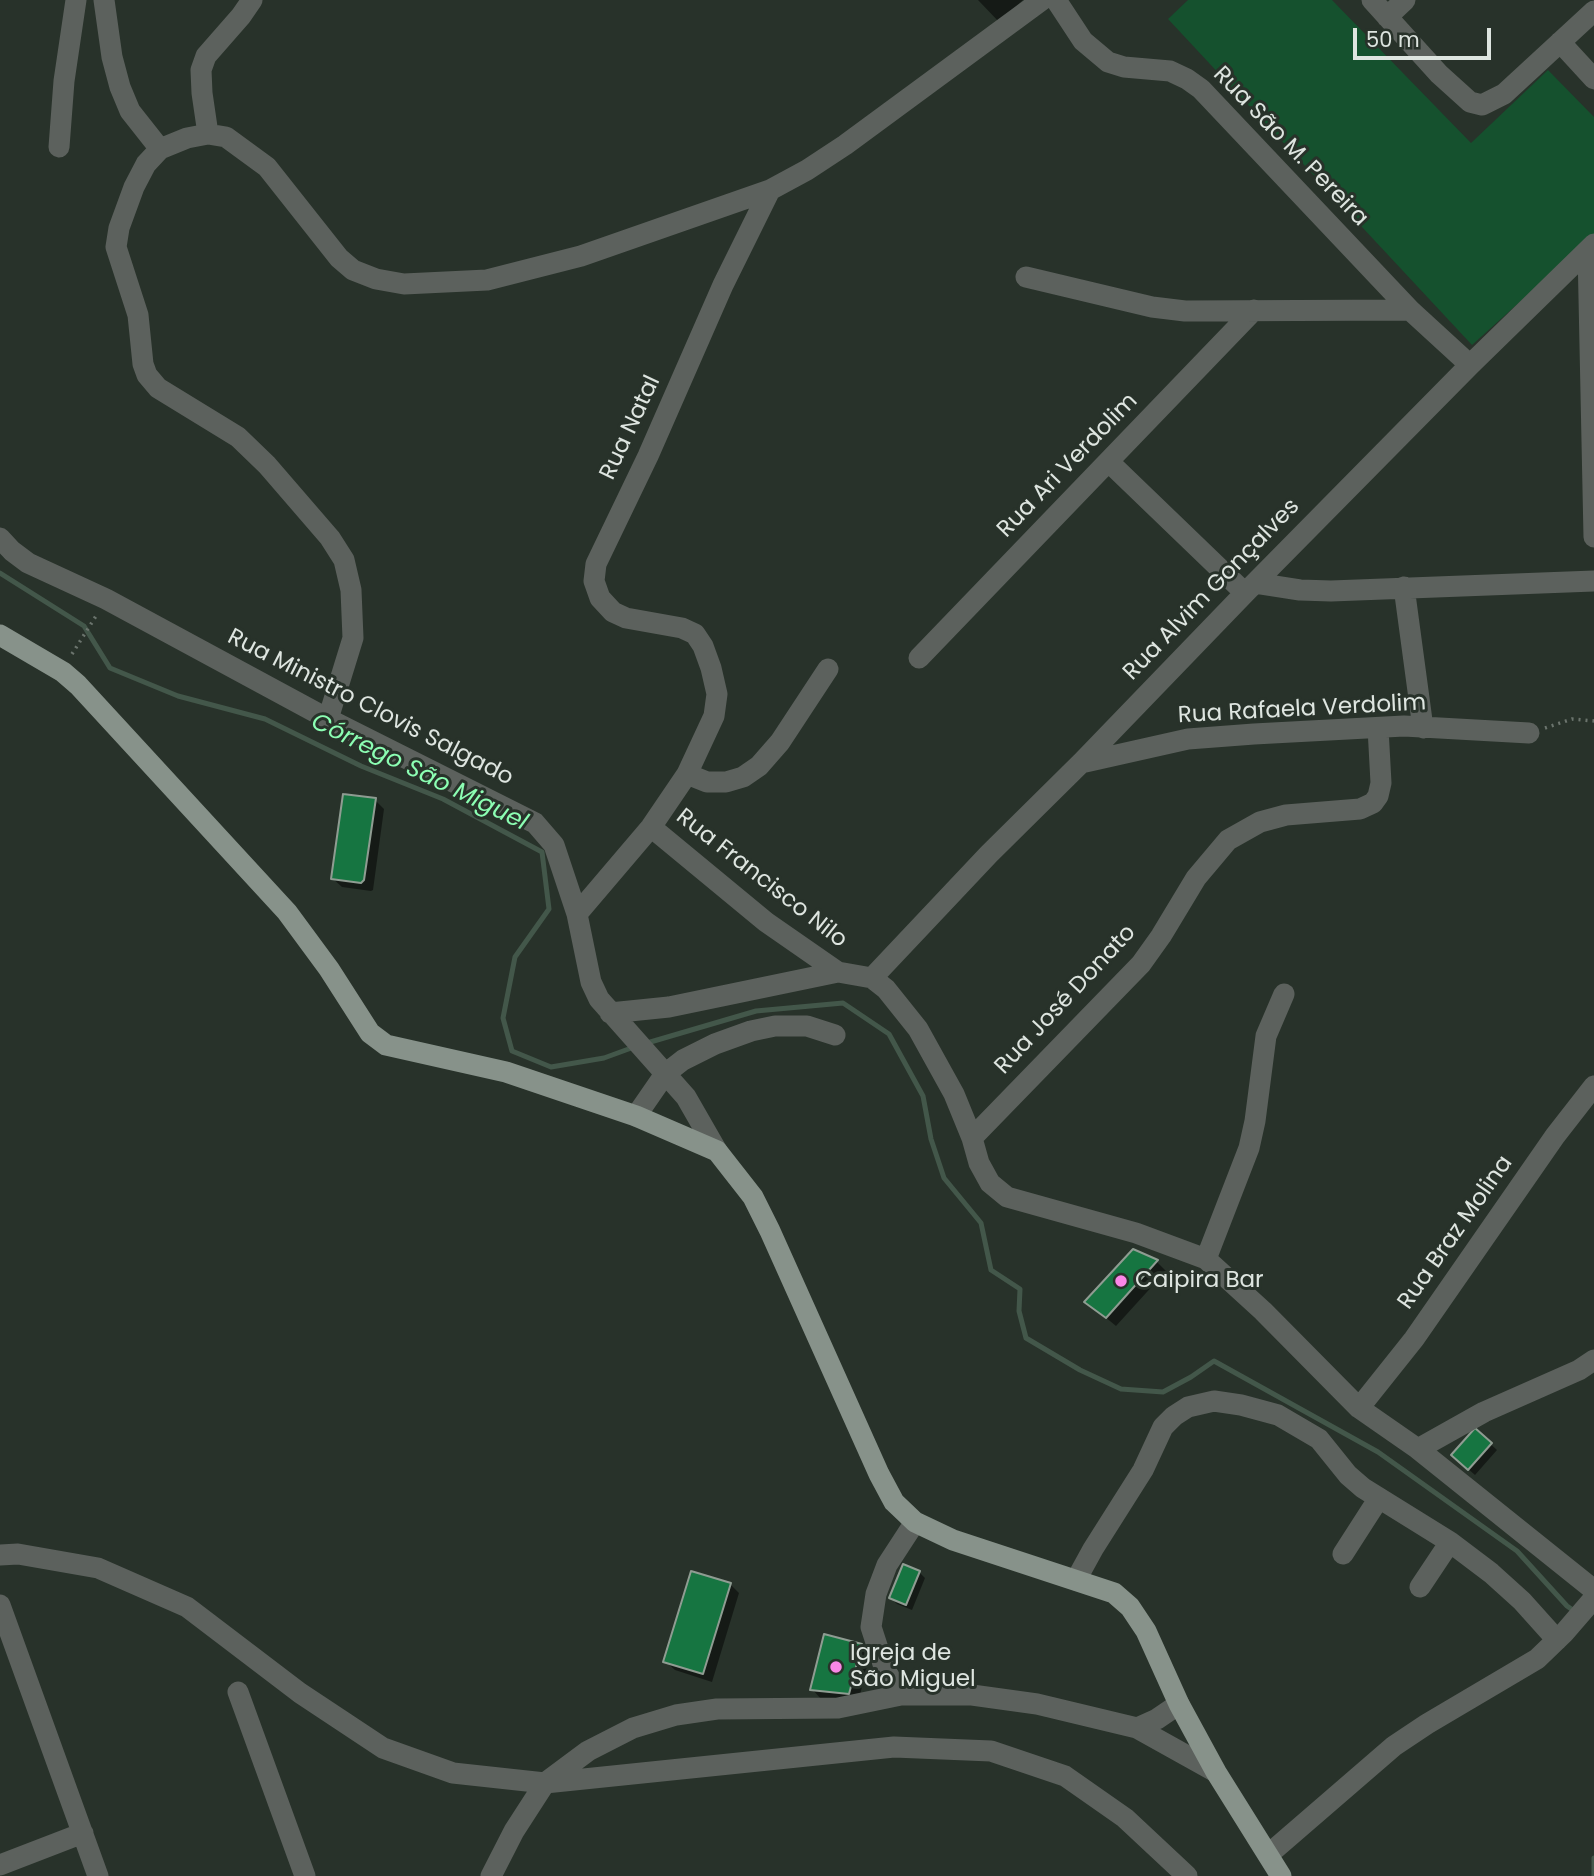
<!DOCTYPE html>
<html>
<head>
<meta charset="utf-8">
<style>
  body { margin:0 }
  #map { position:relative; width:1594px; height:1876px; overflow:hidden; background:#28322a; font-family:Poppins,sans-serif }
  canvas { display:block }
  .scale { position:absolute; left:1353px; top:28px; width:138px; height:32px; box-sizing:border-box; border:4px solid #dee5e0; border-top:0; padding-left:9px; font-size:21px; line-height:24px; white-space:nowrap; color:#dee5e0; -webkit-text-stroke:5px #28322a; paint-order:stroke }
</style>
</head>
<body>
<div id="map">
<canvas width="1594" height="1876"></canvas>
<div class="scale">50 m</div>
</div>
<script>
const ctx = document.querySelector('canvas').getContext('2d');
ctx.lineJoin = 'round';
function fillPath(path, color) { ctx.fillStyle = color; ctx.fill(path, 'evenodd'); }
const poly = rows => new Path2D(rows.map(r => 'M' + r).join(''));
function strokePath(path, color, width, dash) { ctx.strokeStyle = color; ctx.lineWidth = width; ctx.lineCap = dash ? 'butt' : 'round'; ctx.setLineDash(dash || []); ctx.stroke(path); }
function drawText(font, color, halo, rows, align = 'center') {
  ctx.font = font + ' Poppins,sans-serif'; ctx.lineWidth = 6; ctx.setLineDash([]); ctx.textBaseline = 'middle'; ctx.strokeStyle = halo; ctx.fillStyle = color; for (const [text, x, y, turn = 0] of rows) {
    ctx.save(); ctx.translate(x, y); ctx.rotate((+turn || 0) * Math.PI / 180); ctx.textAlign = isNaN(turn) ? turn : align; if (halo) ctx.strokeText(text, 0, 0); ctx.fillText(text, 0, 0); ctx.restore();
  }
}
fillPath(poly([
  [1188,0,1332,0,1471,143,1548,70,1594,117,1594,235,1472,345,1168,19]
]), '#15512e');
fillPath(poly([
  [978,0,1023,0,999,22],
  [375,800,384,809,373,890,371,891,342,887,332,878],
  [1134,1251,1157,1262,1166,1271,1116,1326,1087,1302],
  [1475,1430,1497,1450,1475,1475,1459,1461],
  [919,1572,925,1578,912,1610,897,1604,891,1598],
  [730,1584,739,1593,712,1682,675,1670,665,1661],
  [861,1645,870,1655,858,1703,821,1699,812,1689]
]), '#0007');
strokePath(poly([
  [0,573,84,626,110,668,178,696,265,719,361,766,443,799,542,852,549,909,515,957,503,1018,512,1051,551,1067,604,1058,634,1047],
  [647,1043,756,1011,843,1003,889,1034,923,1096,931,1139,944,1178,981,1223,991,1270,1020,1289,1019,1311,1026,1338,1080,1370,1121,1389,1163,1392,1191,1377,1214,1361,1378,1452,1517,1551,1567,1606,1577,1613],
  [1594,1876,1594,1858]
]), '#43574a', 5);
const building = poly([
  [343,794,376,798,364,880,361,883,331,879,343,794],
  [1133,1249,1158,1260,1106,1318,1084,1302,1133,1249],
  [1475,1428,1492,1443,1468,1470,1451,1455,1475,1428],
  [903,1564,920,1571,906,1605,889,1598,903,1564],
  [691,1571,731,1583,703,1674,663,1662,691,1571],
  [824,1634,862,1644,849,1694,810,1690,824,1634]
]);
fillPath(building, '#167541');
strokePath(building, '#8f9c92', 2);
strokePath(poly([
  [72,654,96,616],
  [1545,728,1572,719,1594,721]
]), '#6b746d', 3.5, [2, 5]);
strokePath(poly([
  [104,0,112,57,120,87,130,111,160,149],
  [1056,0,1083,41,1108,62,1124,67,1170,71,1187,79,1201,89,1410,310],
  [1372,0,1439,74,1470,102,1482,105,1504,94,1594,11],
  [1387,17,1405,0],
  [1560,42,1594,79],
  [208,134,202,93,201,70,206,56,241,16,252,0],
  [59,147,64,81,76,0],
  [1588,250,1594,537],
  [1026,277,1152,307,1185,311,1410,310,1470,365],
  [1109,462,1245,593],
  [0,538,12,551,28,563,106,599,328,719,535,823,554,845,577,914,591,982,599,999,686,1097,717,1151],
  [1255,583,1300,590,1331,591,1594,581],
  [1404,587,1423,728],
  [919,658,1254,310],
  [328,719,353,638,351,590,344,560,330,538,267,465,238,437,158,388,147,375,143,364,138,315,116,247,119,228,134,187,146,164,160,149,187,138,208,134,226,137,267,167,339,258,353,270,376,279,404,284,487,280,581,256,770,190,807,170,845,145,1042,0],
  [1081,763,1188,739,1254,734,1404,726,1529,733],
  [687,774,707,782,726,782,743,777,759,766,780,742,828,669],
  [651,827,766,922,838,972],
  [577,914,651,827,687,774,714,716,717,694,711,668,703,646,695,634,682,628,626,618,613,612,600,598,594,581,596,564,648,456,723,285,770,190],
  [872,978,989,854,1081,763,1245,593,1470,365,1594,244],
  [610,1013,669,1007,838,972,872,978,886,989,918,1029,954,1094,972,1138,979,1163,990,1183,1007,1197,1136,1233,1206,1259,1263,1311,1359,1408,1418,1449,1594,1590],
  [636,1116,665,1074,683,1060,715,1044,751,1031,775,1026,807,1026,835,1035],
  [972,1138,1141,964,1161,936,1196,878,1228,840,1260,822,1286,815,1360,809,1373,803,1378,796,1381,783,1378,728],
  [1206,1259,1249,1148,1255,1121,1266,1036,1284,994],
  [1359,1408,1414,1339,1555,1136,1594,1086],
  [1418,1449,1484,1412,1579,1370,1594,1360],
  [1343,1554,1379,1498],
  [0,1555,18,1554,98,1568,187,1607,300,1693,383,1748,453,1773,545,1783,894,1747,991,1751,1065,1776,1125,1818,1187,1876],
  [1076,1580,1093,1549,1143,1470,1163,1427,1174,1416,1188,1407,1214,1401,1241,1405,1278,1415,1319,1439,1348,1475,1363,1488,1450,1542,1491,1573,1522,1601,1557,1640],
  [1420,1587,1450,1542],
  [0,1605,98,1876],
  [238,1692,305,1876],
  [901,1695,885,1670,871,1627,876,1594,887,1565,915,1522],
  [1137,1728,1157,1719,1179,1704],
  [1269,1854,1394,1746,1427,1724,1537,1659,1564,1633,1594,1598],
  [0,1865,83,1833],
  [491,1876,514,1831,545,1783,588,1751,633,1728,676,1715,717,1709,838,1708,901,1695,972,1695,1037,1704,1137,1728,1216,1772]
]), '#5c615d', 21);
strokePath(poly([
  [0,635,63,672,78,685,287,912,329,969,370,1033,386,1045,506,1072,636,1116,717,1151,753,1197,770,1231,879,1474,894,1502,915,1522,953,1540,1114,1593,1130,1607,1146,1631,1179,1704,1216,1772,1281,1876]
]), '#87928a', 21);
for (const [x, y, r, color] of [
  [1121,1281,7,"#fa87e7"],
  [836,1667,7,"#fa87e7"]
]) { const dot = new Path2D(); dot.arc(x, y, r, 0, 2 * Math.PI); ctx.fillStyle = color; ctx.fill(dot); strokePath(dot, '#28322a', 2.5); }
drawText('23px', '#dee5e0', '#28322a', [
  ["Rua São M. Pereira",1290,147,46],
  ["Rua Natal",631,428,-65],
  ["Rua Ari Verdolim",1068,466,-46],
  ["Rua Alvim Gonçalves",1212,590,-46],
  ["Rua Ministro Clovis Salgado",370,708,27],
  ["Rua Rafaela Verdolim",1302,710,-3],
  ["Rua Francisco Nilo",761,879,38],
  ["Rua José Donato",1066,1000,-47],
  ["Rua Braz Molina",1456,1233,-55]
]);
drawText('23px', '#dee5e0', '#28322a', [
  ["Caipira Bar",1135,1281],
  ["Igreja de",850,1654],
  ["São Miguel",850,1680]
], 'left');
drawText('italic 24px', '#8cfeb3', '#28322a', [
  ["Córrego São Miguel",419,773,26]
]);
</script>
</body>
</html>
